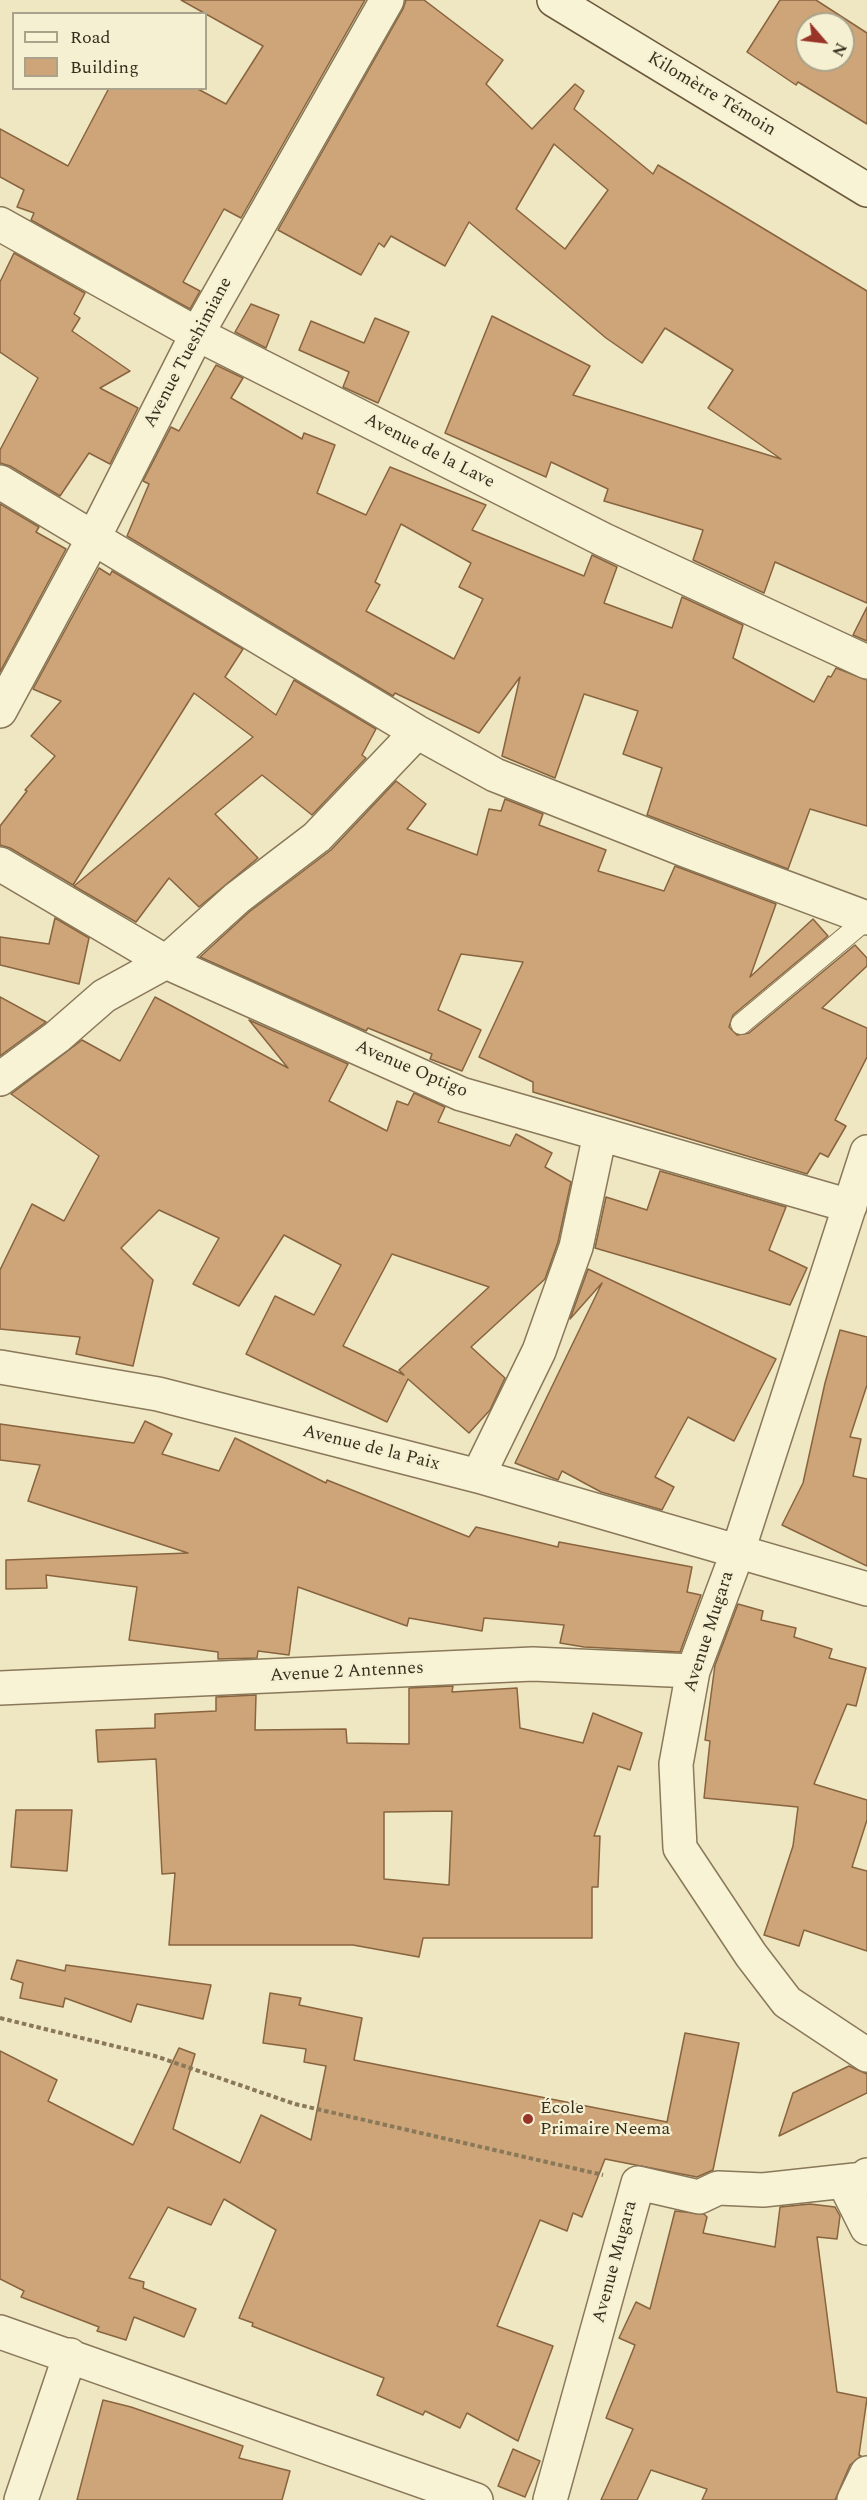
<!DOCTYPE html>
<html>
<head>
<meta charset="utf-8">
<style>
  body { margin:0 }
  #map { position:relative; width:867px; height:2500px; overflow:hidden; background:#efe6c2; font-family:Spectral,serif }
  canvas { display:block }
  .legend { position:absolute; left:12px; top:12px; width:195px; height:78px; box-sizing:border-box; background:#f6f0d2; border:2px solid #aaa28a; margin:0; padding:8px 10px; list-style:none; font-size:18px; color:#382e1e }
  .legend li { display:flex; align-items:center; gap:12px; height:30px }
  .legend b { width:30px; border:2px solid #aaa28a }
  .north { position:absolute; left:795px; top:12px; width:60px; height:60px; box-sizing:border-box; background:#f6f0d2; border:2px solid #aaa28a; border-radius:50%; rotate:118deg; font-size:16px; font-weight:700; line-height:24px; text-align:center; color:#382e1e }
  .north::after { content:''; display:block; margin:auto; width:21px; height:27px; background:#993428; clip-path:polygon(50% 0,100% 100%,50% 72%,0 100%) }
</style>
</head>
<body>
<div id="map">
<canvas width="867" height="2500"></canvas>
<ul class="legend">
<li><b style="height:8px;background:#f9f3d6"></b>Road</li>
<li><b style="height:16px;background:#cda578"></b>Building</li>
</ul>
<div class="north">N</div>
</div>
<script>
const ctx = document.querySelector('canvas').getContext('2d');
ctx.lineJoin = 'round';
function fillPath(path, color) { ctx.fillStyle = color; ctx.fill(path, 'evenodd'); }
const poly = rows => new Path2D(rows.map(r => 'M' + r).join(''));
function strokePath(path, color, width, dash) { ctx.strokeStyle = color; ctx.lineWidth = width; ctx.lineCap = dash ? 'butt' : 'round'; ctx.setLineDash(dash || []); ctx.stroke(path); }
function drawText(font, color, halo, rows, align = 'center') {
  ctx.font = font + ' Spectral,serif'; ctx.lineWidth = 4.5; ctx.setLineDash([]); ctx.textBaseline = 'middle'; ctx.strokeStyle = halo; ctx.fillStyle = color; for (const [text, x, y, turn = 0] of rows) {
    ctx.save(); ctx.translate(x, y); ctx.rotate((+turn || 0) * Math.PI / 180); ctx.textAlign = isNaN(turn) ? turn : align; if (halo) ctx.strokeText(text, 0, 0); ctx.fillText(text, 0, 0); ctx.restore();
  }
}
const building = poly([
  [181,0,365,0,241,218,224,209,183,282,200,291,190,309,31,220,34,213,17,207,24,190,0,177,0,129,68,166,109,88,196,88,226,104,263,46,181,0],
  [406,0,424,0,503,60,486,84,532,129,575,84,584,91,574,109,653,174,658,165,867,291,867,603,775,562,764,593,693,560,703,530,604,501,608,489,551,462,546,477,445,433,492,316,590,366,573,395,781,459,708,408,733,370,665,328,642,363,606,338,469,222,445,266,391,236,384,247,379,243,361,275,278,230,403,9,406,0],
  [554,144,608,190,565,249,516,209,554,144],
  [780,0,816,0,867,33,867,124,798,82,796,85,747,52,780,0],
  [807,24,843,24,843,60,807,60,807,24],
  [14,253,85,293,74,314,80,318,72,331,130,371,100,388,138,408,110,464,89,453,60,496,10,466,0,463,0,450,38,378,0,352,0,282,14,253],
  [251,304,279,315,266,348,235,332,251,304],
  [375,318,409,332,378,403,343,387,349,372,299,350,311,321,364,343,375,318],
  [216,365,243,378,231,398,302,439,304,433,335,445,317,493,366,515,390,467,486,505,472,530,584,576,592,555,617,567,604,603,672,628,682,597,743,625,733,658,814,702,828,676,831,677,836,668,867,680,867,826,810,809,788,869,697,834,647,815,662,768,623,754,638,711,584,694,555,778,502,756,520,677,479,733,395,693,393,696,127,536,149,484,143,481,171,427,179,431,216,365],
  [401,524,471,563,459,587,483,599,454,659,366,611,380,585,375,582,401,524],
  [0,504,39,527,36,532,66,549,0,672,0,504],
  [99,568,110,575,112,571,243,649,225,677,276,715,294,680,376,729,362,755,366,758,312,815,262,775,215,814,258,858,199,907,169,878,136,922,74,886,253,737,194,693,73,885,10,848,0,845,0,826,27,791,25,790,55,756,31,736,61,701,33,689,99,568],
  [867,607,867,641,853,635,867,607],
  [396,781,426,804,407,829,477,855,489,809,501,811,505,799,543,814,539,825,606,850,598,871,664,891,675,866,776,904,750,977,813,919,828,936,733,1015,729,1027,737,1035,749,1033,855,945,867,958,867,966,822,1008,867,1028,867,1057,835,1120,846,1126,828,1157,820,1153,807,1174,533,1092,533,1082,479,1057,523,962,461,954,438,1010,481,1030,462,1071,430,1059,432,1054,368,1028,366,1031,200,957,249,912,331,850,396,781],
  [55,918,89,938,79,984,0,965,0,937,49,944,55,918],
  [0,997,46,1022,0,1056,0,997],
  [155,997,288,1068,249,1020,348,1064,329,1101,387,1131,397,1101,408,1105,414,1093,445,1107,438,1122,510,1146,516,1134,552,1153,545,1167,571,1182,558,1242,545,1279,471,1347,505,1378,490,1410,469,1433,408,1379,387,1422,246,1354,275,1296,314,1315,341,1265,284,1235,239,1306,193,1284,219,1238,159,1210,121,1248,153,1280,133,1366,76,1354,80,1337,0,1329,0,1270,32,1204,64,1221,99,1156,11,1094,82,1040,120,1061,155,997],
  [392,1254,489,1287,399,1370,404,1375,343,1346,392,1254],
  [660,1171,786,1207,769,1250,807,1268,790,1305,595,1248,606,1197,647,1210,660,1171],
  [588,1269,776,1359,734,1441,688,1417,655,1477,674,1487,662,1510,601,1492,562,1471,558,1480,515,1463,602,1283,570,1319,588,1269],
  [840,1330,867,1337,867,1385,850,1437,861,1439,853,1476,867,1479,867,1566,782,1525,803,1483,825,1383,840,1330],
  [145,1421,172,1434,162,1454,219,1471,235,1438,326,1483,327,1480,469,1537,476,1527,558,1547,559,1542,692,1567,687,1592,701,1595,680,1652,584,1647,560,1643,564,1625,484,1618,482,1631,409,1618,407,1626,298,1587,289,1655,258,1651,257,1658,218,1659,218,1652,129,1640,137,1587,46,1575,47,1588,6,1589,6,1560,188,1553,28,1501,40,1465,0,1460,0,1424,134,1443,145,1421],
  [738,1604,763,1611,761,1620,796,1628,794,1637,832,1649,829,1658,866,1668,856,1706,847,1704,814,1784,867,1800,867,1820,852,1867,867,1871,867,1951,804,1930,799,1946,764,1935,793,1846,798,1807,704,1798,710,1741,705,1740,715,1665,738,1604],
  [453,1686,452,1692,517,1688,520,1728,583,1743,593,1713,642,1733,630,1770,618,1766,594,1836,600,1836,598,1887,592,1887,592,1938,423,1938,419,1957,353,1945,169,1945,175,1873,162,1874,156,1759,98,1762,96,1730,155,1728,155,1714,216,1711,216,1697,256,1695,255,1730,346,1729,347,1743,409,1744,409,1688,453,1686],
  [452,1811,449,1885,384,1879,384,1812,452,1811],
  [16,1810,72,1810,67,1871,11,1867,16,1810],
  [17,1960,65,1971,66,1965,211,1985,203,2019,137,2004,131,2022,65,1998,63,2007,20,1998,23,1983,11,1979,17,1960],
  [270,1993,301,1998,299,2005,362,2018,354,2060,667,2122,685,2033,739,2043,713,2170,697,2177,605,2159,582,2217,573,2213,567,2231,540,2220,497,2326,553,2346,518,2441,467,2413,460,2428,425,2411,423,2415,377,2395,384,2378,252,2326,253,2323,239,2318,276,2230,224,2199,211,2225,168,2207,129,2278,144,2282,143,2288,196,2309,184,2337,134,2317,126,2340,97,2331,99,2327,21,2297,24,2291,0,2279,0,2051,57,2080,48,2101,133,2145,179,2048,195,2054,173,2129,240,2163,261,2115,311,2140,326,2066,304,2062,306,2049,263,2043,270,1993],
  [849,2066,867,2074,867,2093,779,2136,793,2093,849,2066],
  [810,2204,835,2207,840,2216,837,2239,817,2237,837,2392,867,2398,859,2455,861,2456,850,2465,835,2500,702,2500,707,2489,651,2470,637,2500,601,2500,633,2429,606,2418,635,2345,619,2338,636,2302,650,2309,675,2211,704,2214,707,2217,703,2233,775,2247,780,2207,810,2204],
  [103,2400,131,2407,243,2446,239,2458,290,2471,282,2500,77,2500,103,2400],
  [513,2449,540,2461,525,2497,498,2486,513,2449]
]);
fillPath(building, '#cda578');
strokePath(building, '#88643f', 1.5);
const lane = poly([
  [741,1024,867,919]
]);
const street = poly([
  [0,224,197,334,604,540,867,662],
  [0,482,417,732,495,775,690,852,867,918],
  [0,711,94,537,197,334,387,0],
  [0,864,166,962,461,1094,850,1206],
  [0,1079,57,1037,104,996,166,962,237,898,317,837,417,732],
  [867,1152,738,1551,693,1671,676,1764,680,1848,751,1955,787,2002,867,2055],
  [0,1367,158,1394,478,1476,867,1589],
  [478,1476,539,1351,576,1247,600,1134],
  [0,1688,533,1664,693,1671],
  [844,2182,867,2228],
  [0,2332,476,2500],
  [21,2500,70,2355],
  [550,2500,638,2183,699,2197,718,2188,763,2190,864,2179,867,2175],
  [854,2500,867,2473]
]);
const secondary = poly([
  [554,0,867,190]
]);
strokePath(lane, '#897859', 22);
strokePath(street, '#897859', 36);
strokePath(secondary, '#6b593c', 36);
strokePath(poly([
  [0,2018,155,2056,295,2104,603,2175]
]), '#897859', 4, [4.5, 3]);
strokePath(lane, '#f9f3d6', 20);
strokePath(street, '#f9f3d6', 33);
strokePath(secondary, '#f9f3d6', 33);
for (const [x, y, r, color] of [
  [528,2119,6,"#993428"]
]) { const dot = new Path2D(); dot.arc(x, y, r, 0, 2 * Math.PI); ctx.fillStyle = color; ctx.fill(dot); strokePath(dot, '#f6f0d2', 2); }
drawText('18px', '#382e1e', '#f6f0d2', [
  ["Kilomètre Témoin",711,95,31],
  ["Avenue Tueshimiane",189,353,-62],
  ["Avenue de la Lave",429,452,27],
  ["Avenue Optigo",411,1070,23],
  ["Avenue de la Paix",371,1449,14],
  ["Avenue Mugara",710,1632,-72],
  ["Avenue 2 Antennes",347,1673,-3],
  ["Avenue Mugara",616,2262,-75]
]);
drawText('18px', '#382e1e', '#f6f0d2', [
  ["École",540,2109],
  ["Primaire Neema",540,2130]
], 'left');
</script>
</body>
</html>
